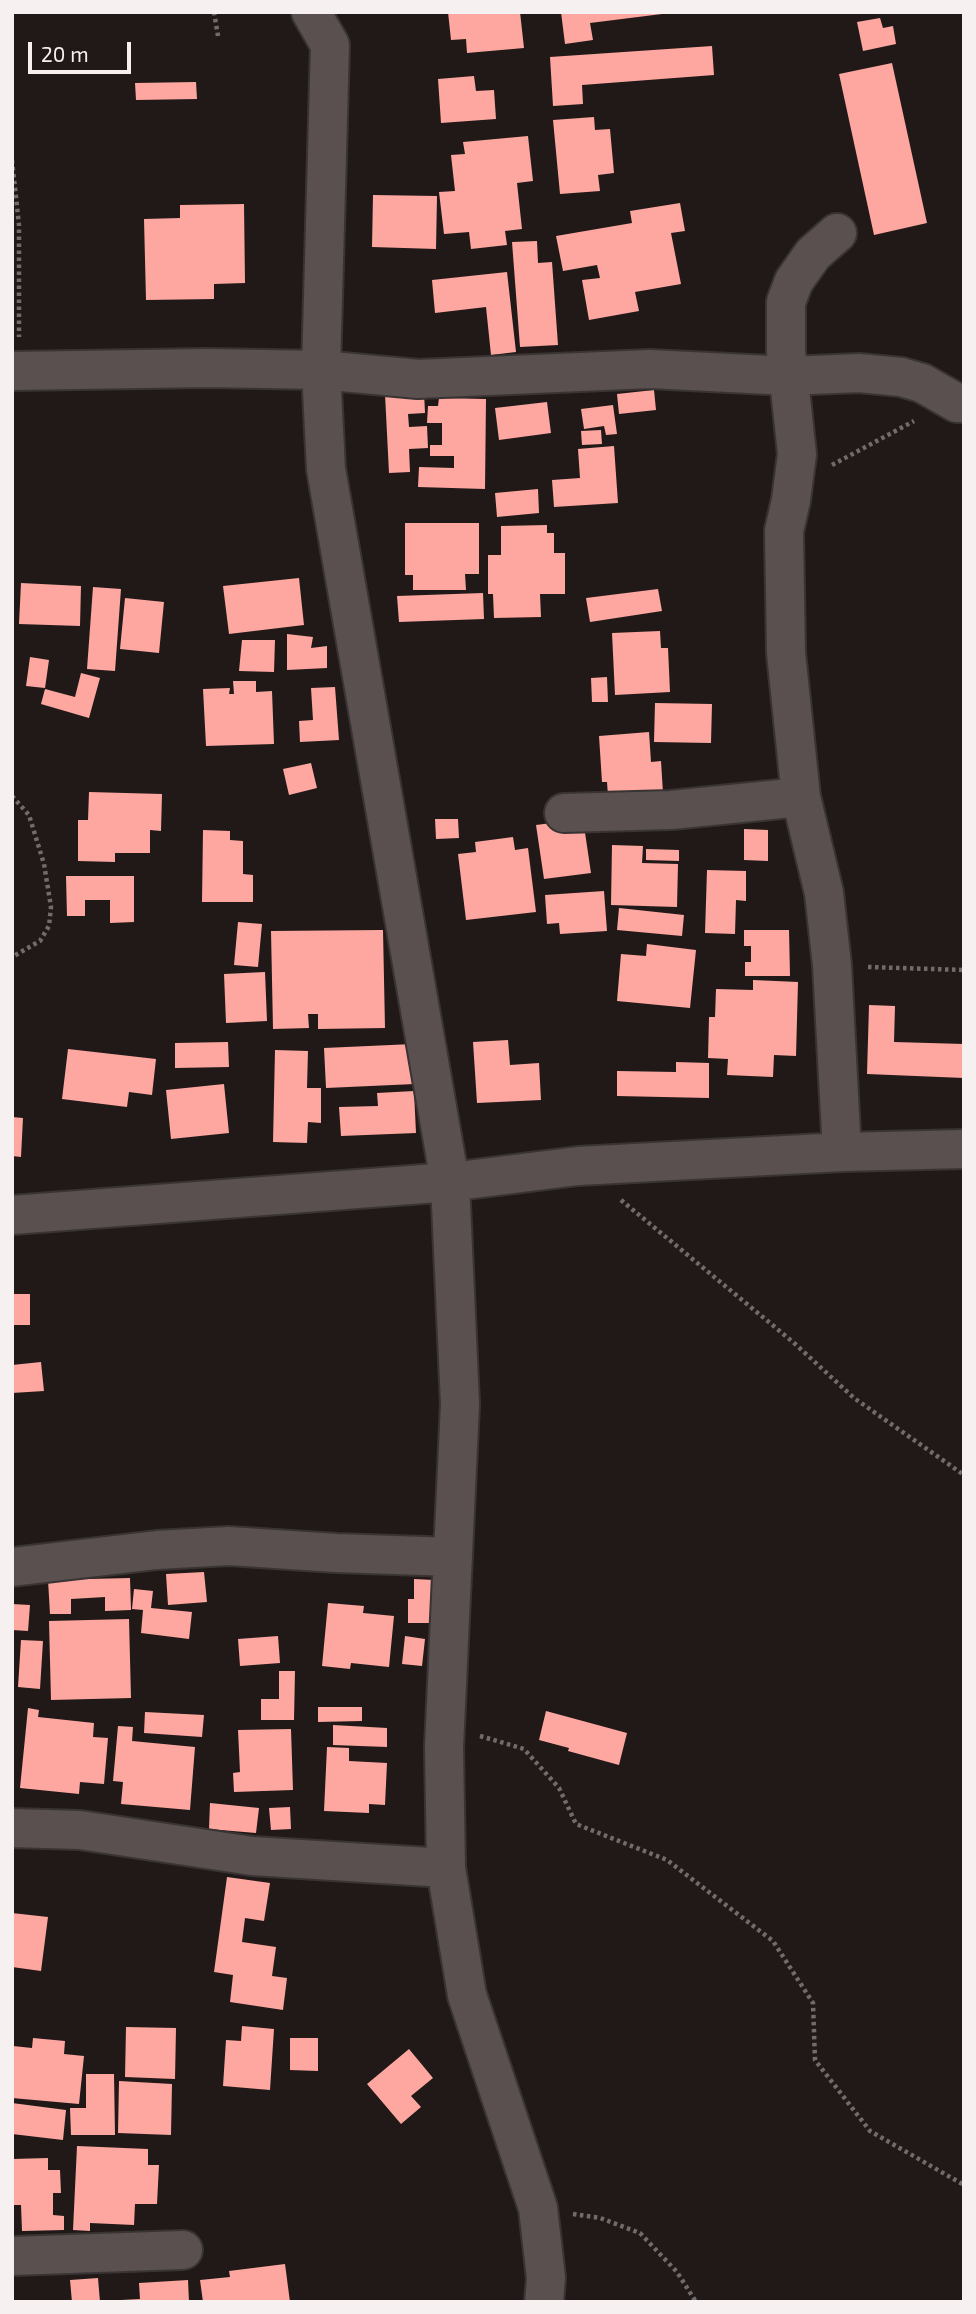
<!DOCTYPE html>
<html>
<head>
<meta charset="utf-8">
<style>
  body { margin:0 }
  #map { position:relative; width:976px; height:2314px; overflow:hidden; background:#211918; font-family:"Exo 2",sans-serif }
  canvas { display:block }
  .frame { position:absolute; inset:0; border:14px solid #f6f0f0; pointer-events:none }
  .scale { position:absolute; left:28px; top:42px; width:103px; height:32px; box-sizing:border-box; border:4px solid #f6f0f0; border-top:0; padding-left:9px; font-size:21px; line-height:24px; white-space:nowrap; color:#f6f0f0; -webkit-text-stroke:5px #211918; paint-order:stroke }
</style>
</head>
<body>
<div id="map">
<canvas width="976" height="2314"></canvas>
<div class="frame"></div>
<div class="scale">20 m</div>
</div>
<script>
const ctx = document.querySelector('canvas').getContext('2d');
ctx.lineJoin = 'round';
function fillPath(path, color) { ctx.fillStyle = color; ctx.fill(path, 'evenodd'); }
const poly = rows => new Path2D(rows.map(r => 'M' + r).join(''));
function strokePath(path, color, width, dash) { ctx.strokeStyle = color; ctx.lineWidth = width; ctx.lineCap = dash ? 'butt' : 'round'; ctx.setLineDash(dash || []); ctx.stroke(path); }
fillPath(poly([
  [448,12,520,12,524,48,467,53,466,39,451,40],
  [561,12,662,12,662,14,590,23,593,40,565,44],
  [880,18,883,28,893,26,896,44,863,51,857,22],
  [712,46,714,75,582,85,583,104,553,106,550,57],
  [892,63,927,223,874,235,839,74],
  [474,76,476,91,494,90,496,119,441,123,438,79],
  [196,82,197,99,136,100,135,83],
  [594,117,595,130,610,129,614,173,598,175,600,191,560,194,553,120],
  [528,136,533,181,517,183,522,229,505,231,507,245,471,249,469,232,444,234,439,192,455,191,451,155,465,154,463,142],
  [373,195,437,196,436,249,372,247],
  [680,203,685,231,671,233,681,284,635,292,639,311,589,320,582,280,600,278,597,265,563,271,556,236,632,223,630,211],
  [244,204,245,283,214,284,214,299,146,300,144,219,180,218,180,205],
  [537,241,538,263,552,262,558,345,520,347,512,242],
  [507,272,516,352,491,355,486,307,435,313,432,280],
  [654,390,656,410,619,414,617,394],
  [424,392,425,413,408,414,409,427,427,426,428,448,409,449,410,472,389,473,385,394],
  [439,398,486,399,485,489,418,487,419,467,454,468,454,456,430,456,430,445,442,445,442,423,427,423,428,406,438,406],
  [547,402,551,433,499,440,495,408],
  [613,405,617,434,606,435,604,426,584,429,581,409],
  [601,430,602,444,582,445,581,431],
  [614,446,618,503,554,507,552,480,580,478,578,449],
  [538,489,539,513,497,517,495,493],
  [405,523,479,523,479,574,465,574,466,590,413,590,413,575,405,575],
  [547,525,547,533,554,533,554,553,565,553,565,594,540,594,541,617,494,618,493,594,488,594,488,555,501,555,501,526],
  [299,578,304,625,229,634,223,586],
  [21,583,81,586,80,626,19,624],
  [93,587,121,589,115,671,87,669],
  [658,589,662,611,590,622,586,598],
  [483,593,484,619,399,622,397,596],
  [125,598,164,602,159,653,120,649],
  [660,631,661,648,668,648,670,692,615,695,612,633],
  [287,634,313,637,311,648,327,646,327,668,287,670],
  [242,640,275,640,274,672,239,671],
  [30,657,49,660,45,688,26,686],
  [81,673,100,678,89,718,41,704,45,689,75,697],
  [607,677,608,702,592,702,591,678],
  [233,681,256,681,256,692,272,691,274,744,206,746,203,689,230,688,229,694,234,694],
  [335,687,339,740,300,742,299,721,313,720,311,688],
  [655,703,712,704,711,743,654,742],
  [649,732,651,762,661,761,663,793,608,796,607,782,602,782,599,736],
  [311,763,317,788,289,795,283,769],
  [89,792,162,794,161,831,150,830,150,853,115,853,115,862,78,861,78,820,88,820],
  [435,819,458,819,459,838,436,839],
  [583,819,591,873,544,879,536,825],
  [744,829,768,830,768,861,744,860],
  [203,830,230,831,230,840,243,841,243,874,253,875,253,902,202,902],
  [513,837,515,850,528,848,536,912,466,920,458,854,476,852,475,842],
  [612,845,643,846,642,863,678,864,677,907,611,905],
  [646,849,679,850,679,861,646,860],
  [707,870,746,871,746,901,736,900,735,934,705,933],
  [66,876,134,876,134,922,110,923,110,900,85,900,85,916,67,916],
  [604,891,607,931,560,934,559,923,547,924,545,895],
  [619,908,684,915,682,936,617,930],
  [238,922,262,924,258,967,234,965],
  [383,930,385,1028,318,1029,318,1014,308,1014,309,1028,273,1029,271,931],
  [744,930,789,930,790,976,745,976,745,962,751,962,751,946,744,946],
  [647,944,696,950,690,1008,617,1001,621,954,646,956],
  [265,972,267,1021,226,1023,224,974],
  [753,980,798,982,796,1056,774,1055,773,1077,727,1075,728,1059,708,1058,709,1017,715,1017,716,989,753,990],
  [869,1005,895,1006,894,1042,964,1044,964,1078,867,1074],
  [508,1040,510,1065,539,1063,541,1100,477,1103,473,1042],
  [228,1042,229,1067,175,1068,175,1043],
  [413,1044,415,1084,326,1088,324,1048],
  [68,1049,156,1059,152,1095,129,1092,127,1107,62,1099],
  [275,1050,308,1051,307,1088,321,1088,321,1123,308,1122,307,1143,273,1142],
  [676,1062,709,1063,709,1098,617,1096,617,1071,676,1072],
  [224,1084,229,1133,171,1139,166,1090],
  [414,1091,416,1133,341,1136,339,1107,378,1106,377,1093],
  [12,1117,23,1118,21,1157,12,1156],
  [12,1294,30,1294,30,1325,12,1325],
  [41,1362,44,1391,12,1393,12,1365],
  [204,1572,207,1602,168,1605,166,1574],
  [130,1578,131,1610,105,1611,105,1597,71,1599,71,1614,50,1614,48,1580],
  [414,1579,434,1580,433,1623,408,1623,408,1599,414,1599],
  [134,1589,153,1591,151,1608,192,1612,189,1639,141,1633,143,1610,132,1609],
  [328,1603,364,1606,363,1613,394,1616,389,1667,351,1663,350,1669,322,1666],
  [12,1604,30,1605,28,1631,12,1630],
  [129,1619,131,1698,51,1700,49,1621],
  [278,1636,280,1663,240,1666,238,1639],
  [405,1636,425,1639,422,1666,402,1664],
  [21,1640,43,1641,40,1689,18,1687],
  [279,1671,295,1671,294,1720,261,1720,261,1699,279,1699],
  [318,1707,362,1707,362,1721,318,1722],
  [28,1708,39,1710,38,1717,94,1723,93,1737,108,1738,104,1784,80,1782,79,1794,20,1788],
  [546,1711,627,1733,619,1765,568,1751,569,1748,539,1740],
  [145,1712,204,1715,202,1737,144,1733],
  [333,1725,387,1728,387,1747,333,1745],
  [118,1726,133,1727,132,1741,195,1747,190,1810,121,1804,123,1782,113,1781],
  [291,1729,293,1790,234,1792,233,1773,240,1772,238,1730],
  [327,1747,349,1748,349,1761,387,1763,385,1805,369,1804,369,1813,324,1811],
  [210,1803,259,1808,256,1833,209,1829],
  [290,1807,291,1829,271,1830,269,1808],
  [227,1877,270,1883,264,1921,245,1918,242,1942,276,1947,272,1976,287,1978,283,2010,230,2002,233,1975,214,1972],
  [12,1913,48,1917,41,1971,12,1967],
  [242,2026,274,2029,270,2090,223,2086,226,2040,241,2041],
  [126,2027,176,2028,175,2079,125,2077],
  [33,2038,65,2041,64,2054,84,2056,79,2104,12,2098,13,2046,32,2048],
  [290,2038,318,2038,318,2071,290,2070],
  [409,2049,433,2078,411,2096,421,2107,401,2124,367,2084],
  [86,2074,114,2074,115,2135,71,2135,70,2108,86,2108],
  [119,2081,172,2084,171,2135,118,2133],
  [12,2103,66,2110,63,2140,12,2134],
  [77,2146,148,2149,148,2165,159,2165,157,2204,135,2204,134,2225,90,2223,90,2231,73,2230],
  [48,2158,48,2170,60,2170,61,2193,53,2193,53,2215,64,2216,64,2230,22,2231,21,2205,12,2205,12,2159],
  [285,2264,290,2302,203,2302,200,2280,230,2277,229,2271],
  [98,2278,100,2302,72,2302,70,2280],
  [188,2280,189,2302,121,2302,121,2300,140,2299,139,2283]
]), '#fda7a0');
const minor = poly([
  [311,12,330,45,321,370,326,469,450,1182,460,1404,444,1747,446,1868,467,1995,538,2208,546,2278,544,2302],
  [837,233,813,254,794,281,786,302,786,352,797,454,791,500,784,531,786,653,801,797,824,893,832,965,842,1152],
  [12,371,207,368,321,370,418,379,650,369,789,376,859,373,901,377,922,383,957,403,964,403],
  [564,813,671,810,801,797],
  [12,1215,450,1182,578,1166,842,1152,964,1149],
  [12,1567,157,1550,229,1546,336,1553,453,1557],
  [12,1828,80,1830,252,1856,446,1868],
  [12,2256,183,2250]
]);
strokePath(minor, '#393433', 42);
strokePath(poly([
  [214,12,218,36],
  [12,160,19,225,19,337],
  [832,465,914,421],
  [12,796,29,815,44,864,51,907,49,926,40,941,12,957],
  [868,967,964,970],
  [621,1200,793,1342,854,1398,964,1475],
  [480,1736,524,1749,559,1788,576,1824,667,1860,773,1941,813,2003,815,2060,870,2131,964,2185],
  [573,2214,600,2218,640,2233,677,2272,696,2302]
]), '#726b6b', 4.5, [3.5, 3.5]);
strokePath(minor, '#59504f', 38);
</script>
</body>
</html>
